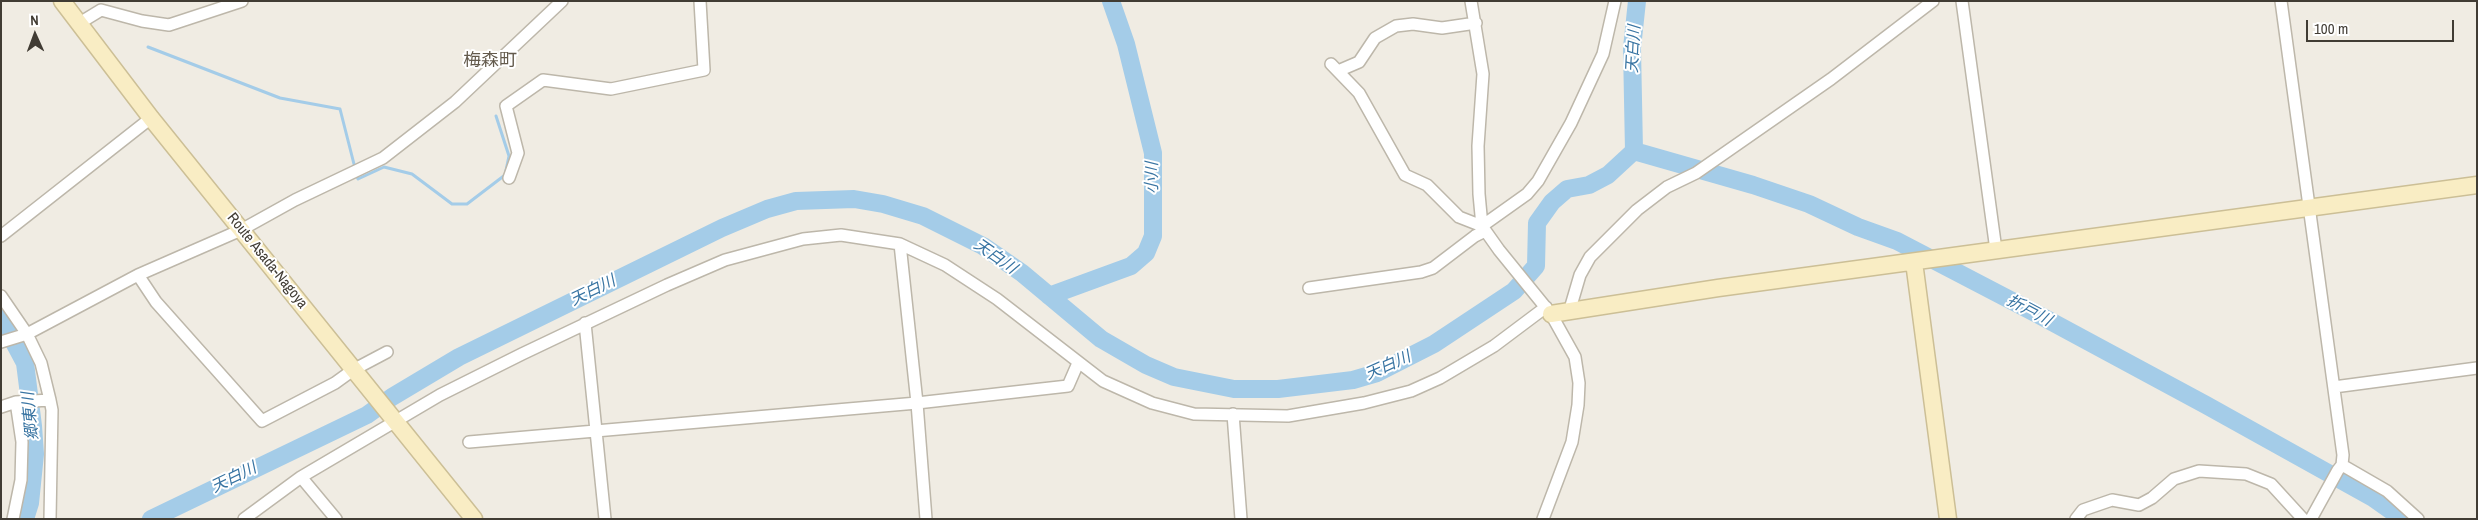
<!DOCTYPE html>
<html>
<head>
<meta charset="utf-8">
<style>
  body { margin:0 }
  #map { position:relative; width:2478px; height:520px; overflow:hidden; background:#f0ece3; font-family:"Archivo Narrow",sans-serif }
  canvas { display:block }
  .frame { position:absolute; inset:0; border:2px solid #413c34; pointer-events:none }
  .north { position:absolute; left:10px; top:10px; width:50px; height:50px; -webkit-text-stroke:4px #fff; paint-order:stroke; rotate:358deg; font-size:14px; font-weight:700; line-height:20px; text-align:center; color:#413c34 }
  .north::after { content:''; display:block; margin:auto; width:18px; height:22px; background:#413c34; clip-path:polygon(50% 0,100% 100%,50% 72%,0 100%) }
  .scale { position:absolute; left:2306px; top:20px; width:148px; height:22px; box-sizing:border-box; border:2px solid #413c34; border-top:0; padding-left:6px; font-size:15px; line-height:18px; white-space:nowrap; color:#413c34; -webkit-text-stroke:4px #fff; paint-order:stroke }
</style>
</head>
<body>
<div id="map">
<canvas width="2478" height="520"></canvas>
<div class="frame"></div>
<div class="north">N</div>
<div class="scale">100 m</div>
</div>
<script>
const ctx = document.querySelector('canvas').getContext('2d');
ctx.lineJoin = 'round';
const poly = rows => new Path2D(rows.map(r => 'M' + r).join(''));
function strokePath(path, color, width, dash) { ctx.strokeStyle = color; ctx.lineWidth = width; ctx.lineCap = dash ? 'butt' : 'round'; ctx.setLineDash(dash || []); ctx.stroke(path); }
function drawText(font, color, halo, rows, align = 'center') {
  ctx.font = font + ' "Archivo Narrow","Noto Sans JP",sans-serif'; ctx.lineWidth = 4; ctx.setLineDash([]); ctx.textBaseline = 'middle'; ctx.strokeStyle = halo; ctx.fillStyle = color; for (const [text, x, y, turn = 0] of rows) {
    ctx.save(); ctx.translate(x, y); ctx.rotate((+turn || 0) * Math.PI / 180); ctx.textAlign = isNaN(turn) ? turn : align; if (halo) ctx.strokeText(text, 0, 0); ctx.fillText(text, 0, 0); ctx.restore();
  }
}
strokePath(poly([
  [148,47,280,98,340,109,355,168],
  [356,174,358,179,384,167,412,174,452,204,467,204,505,175,509,156,496,116]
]), '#a4cce8', 3);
strokePath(poly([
  [1634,151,1753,185,1809,204,1858,227,1897,241,2039,315,2206,405,2373,498,2403,519],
  [1049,296,1131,266,1146,253,1153,236,1153,153,1126,44,1111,1],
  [1,318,25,363,33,426,35,454,30,503,25,519],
  [151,519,367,415,392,397,459,357,722,228,767,209,796,201,854,199,883,204,923,216,983,246,1022,273,1101,339,1146,365,1174,377,1234,389,1278,389,1353,380,1377,373,1434,344,1514,291,1536,266,1537,223,1552,202,1567,189,1589,185,1608,175,1634,151,1632,48,1637,1]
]), '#a4cce8', 18);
const street = poly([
  [1471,1,1483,74,1478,146,1479,194,1482,226,1499,250,1551,314,1575,357,1579,383,1578,405,1572,442,1543,519],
  [1962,1,1996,250],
  [2281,1,2343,455,2342,465,2338,470,2311,519],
  [78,24,101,10,142,21,169,25,242,1],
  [1331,64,1359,93,1405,175,1427,185,1459,217,1482,226,1527,194,1538,181,1571,123,1603,54,1615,1],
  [1338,71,1359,62,1375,38,1396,26,1413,24,1442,28,1476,23],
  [509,178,518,153,506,106,543,80,611,89,704,70,700,1],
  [1,236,151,118],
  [900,244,917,403,926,519],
  [138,275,156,302,262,421,335,383,353,370,387,352],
  [1309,288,1421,272,1433,268,1475,236,1485,231],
  [1,296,27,334,41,363,50,400,52,410,50,519],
  [1570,309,1580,275,1590,257,1637,210,1667,187,1696,173,1831,79,1933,1],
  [585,323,605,519],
  [1,342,27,334,138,275,241,230,295,200,383,158,455,102,562,1],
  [2334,387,2477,368],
  [1,407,16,402,50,400],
  [1233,414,1241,519],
  [469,442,917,403,1068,386,1078,363],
  [2342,465,2387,491,2418,519],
  [301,477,336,519],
  [13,519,21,480,22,442,16,402],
  [244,519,301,477,440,395,522,354,667,285,725,260,803,239,841,235,900,244,945,265,997,299,1103,381,1152,403,1194,414,1288,416,1364,403,1411,391,1440,378,1494,346,1546,307],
  [2076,519,2083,510,2112,500,2139,505,2152,498,2174,479,2199,471,2246,474,2271,484,2303,519]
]);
const secondary = poly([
  [62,1,151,118,474,519],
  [1914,262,1948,519],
  [1551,314,1718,288,2477,185]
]);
strokePath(street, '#bdb7aa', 14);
strokePath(secondary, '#ccbf96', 19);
strokePath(street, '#fff', 11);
strokePath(secondary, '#f9edc4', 16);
drawText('15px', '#413c34', '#fff', [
  ["Route Asada-Nagoya",267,261,51]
]);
drawText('italic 16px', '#3874a2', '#fff', [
  ["天白川",1634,49,-87],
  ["小川",1153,178,-90],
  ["天白川",995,257,35],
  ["天白川",593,291,-26],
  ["折戸川",2029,311,28],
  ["天白川",1388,366,-24],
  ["郷東川",31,416,-96],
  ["天白川",234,478,-26]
]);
drawText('18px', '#635a4c', '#fff', [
  ["梅森町",490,61]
]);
</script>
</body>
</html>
